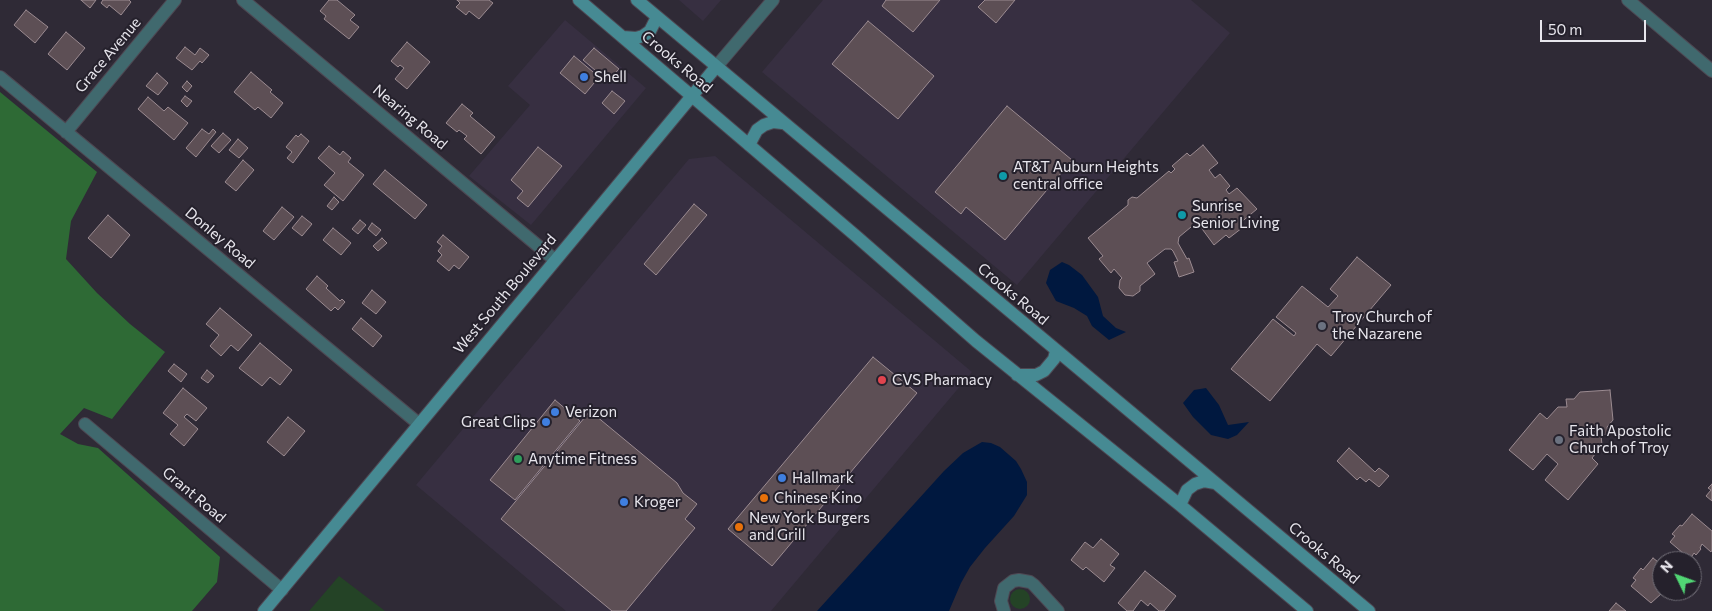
<!DOCTYPE html>
<html>
<head>
<meta charset="utf-8">
<style>
  body { margin:0 }
  #map { position:relative; width:1712px; height:611px; overflow:hidden; background:#2f2a36; font-family:Commissioner,sans-serif }
  canvas { display:block }
  .north { position:absolute; left:1652px; top:551px; width:50px; height:50px; box-sizing:border-box; background:#25212c; border:1px solid #737079; border-radius:50%; rotate:312deg; font-size:14px; font-weight:700; line-height:20px; text-align:center; color:#e8e6ed }
  .north::after { content:''; display:block; margin:auto; width:18px; height:22px; background:#51d674; clip-path:polygon(50% 0,100% 100%,50% 72%,0 100%) }
  .scale { position:absolute; left:1540px; top:20px; width:106px; height:22px; box-sizing:border-box; border:2px solid #e8e6ed; border-top:0; padding-left:6px; font-size:15px; line-height:18px; white-space:nowrap; color:#e8e6ed; -webkit-text-stroke:4px #25212c; paint-order:stroke }
</style>
</head>
<body>
<div id="map">
<canvas width="1712" height="611"></canvas>
<div class="north">N</div>
<div class="scale">50 m</div>
</div>
<script>
const ctx = document.querySelector('canvas').getContext('2d');
ctx.lineJoin = 'round';
function fillPath(path, color) { ctx.fillStyle = color; ctx.fill(path, 'evenodd'); }
const poly = rows => new Path2D(rows.map(r => 'M' + r).join(''));
function strokePath(path, color, width, dash) { ctx.strokeStyle = color; ctx.lineWidth = width; ctx.lineCap = dash ? 'butt' : 'round'; ctx.setLineDash(dash || []); ctx.stroke(path); }
function drawText(font, color, halo, rows, align = 'center') {
  ctx.font = font + ' Commissioner,sans-serif'; ctx.lineWidth = 4; ctx.setLineDash([]); ctx.textBaseline = 'middle'; ctx.strokeStyle = halo; ctx.fillStyle = color; for (const [text, x, y, turn = 0] of rows) {
    ctx.save(); ctx.translate(x, y); ctx.rotate((+turn || 0) * Math.PI / 180); ctx.textAlign = isNaN(turn) ? turn : align; if (halo) ctx.strokeText(text, 0, 0); ctx.fillText(text, 0, 0); ctx.restore();
  }
}
fillPath(poly([
  [679,0,721,0,703,21],
  [823,0,1191,0,1230,33,1017,285,762,72],
  [565,20,646,88,531,225,469,176,530,105,508,86],
  [715,156,972,372,771,611,566,611,416,485,689,159]
]), '#372f41');
fillPath(poly([
  [339,576,385,611,309,611],
  '1010 599a10 10 0 1 1 20 0a10 10 0 1 1-20 0Z'
]), '#244326');
fillPath(poly([
  [0,92,97,172,71,221,66,259,97,293,130,324,165,352,112,419,84,408,60,434,78,444,98,448,220,557,217,582,192,611,0,611]
]), '#2e6a35');
fillPath(poly([
  [1062,262,1069,265,1082,275,1098,297,1103,316,1116,328,1126,332,1109,340,1092,326,1087,316,1074,308,1056,301,1046,283,1050,270],
  [1206,388,1219,405,1228,425,1249,422,1237,435,1228,439,1211,435,1193,417,1183,403,1194,390],
  [982,442,991,443,1000,447,1016,461,1021,469,1027,482,1027,495,1014,516,985,548,970,567,961,583,949,611,817,611,944,471,963,453]
]), '#00183f');
const building = poly([
  [81,0,96,0,90,8,81,0],
  [103,0,129,0,131,2,121,15,109,5,107,8,101,3,103,0],
  [329,0,337,0,355,15,350,20,359,27,349,39,324,19,326,16,320,11,329,0],
  [457,0,489,0,493,3,479,19,469,11,466,15,456,7,460,3,457,0],
  [886,0,940,0,913,32,882,6,886,0],
  [985,0,1015,0,996,23,978,7,985,0],
  [26,10,48,27,35,43,14,25,26,10],
  [868,21,934,76,898,119,832,64,868,21],
  [66,32,85,48,67,70,48,54,66,32],
  [407,42,430,62,407,89,395,79,404,68,400,65,398,67,391,61,407,42],
  [185,47,195,55,200,48,209,55,202,63,200,61,192,70,176,58,185,47],
  [594,48,619,69,608,81,583,60,594,48],
  [574,56,599,77,585,94,560,73,574,56],
  [251,72,272,90,270,92,283,103,271,118,258,107,255,110,234,92,251,72],
  [157,73,168,83,158,95,146,86,157,73],
  [187,81,192,86,187,92,182,87,187,81],
  [612,91,625,101,614,114,602,103,612,91],
  [185,96,192,101,187,107,181,101,185,96],
  [148,97,164,111,168,107,188,123,174,140,138,109,148,97],
  [462,104,473,113,470,116,495,137,481,154,464,139,467,136,459,130,457,132,446,123,462,104],
  [1007,106,1072,160,1005,240,966,207,961,214,935,192,1007,106],
  [202,129,209,134,213,129,216,132,196,157,186,148,202,129],
  [223,133,231,140,219,153,211,146,223,133],
  [301,134,309,141,293,163,287,158,292,152,286,147,296,135,298,137,301,134],
  [238,139,248,148,239,158,229,150,238,139],
  [1203,145,1218,163,1209,170,1215,178,1220,174,1230,186,1226,190,1229,194,1237,188,1257,209,1239,224,1242,228,1229,238,1226,235,1214,245,1197,222,1179,237,1178,243,1187,259,1189,258,1194,272,1179,277,1174,262,1178,261,1173,251,1171,249,1165,249,1147,263,1155,274,1140,286,1140,291,1133,296,1125,295,1119,288,1120,280,1122,278,1114,269,1111,273,1099,259,1103,256,1088,238,1128,205,1128,200,1132,197,1137,198,1169,171,1171,173,1175,169,1172,166,1187,153,1190,156,1203,145],
  [329,146,340,155,343,151,351,158,348,162,364,175,343,201,324,185,335,173,318,158,329,146],
  [538,147,562,166,528,207,517,198,523,191,511,180,538,147],
  [243,160,254,170,236,191,225,182,243,160],
  [385,170,427,205,415,219,373,184,385,170],
  [334,197,339,202,332,210,327,206,334,197],
  [694,204,707,215,656,275,644,264,694,204],
  [282,207,294,217,274,240,263,231,282,207],
  [108,215,130,235,111,258,88,238,108,215],
  [302,216,312,224,302,236,292,228,302,216],
  [360,220,366,225,358,234,352,229,360,220],
  [372,223,381,230,376,236,368,229,372,223],
  [333,228,351,243,341,255,323,240,333,228],
  [443,235,469,257,459,269,454,265,449,271,437,261,442,255,438,251,442,246,437,242,443,235],
  [382,238,387,243,378,251,373,246,382,238],
  [1357,257,1391,285,1331,356,1317,344,1270,401,1231,369,1273,319,1294,336,1296,333,1276,317,1302,286,1328,307,1338,296,1330,289,1357,257],
  [317,276,328,286,326,288,340,301,342,299,345,302,338,310,335,307,331,311,306,289,317,276],
  [372,290,386,302,376,314,362,303,372,290],
  [220,308,252,335,238,351,231,345,221,356,210,346,219,335,206,324,220,308],
  [361,318,382,336,373,347,352,329,361,318],
  [260,343,292,370,280,385,270,377,262,386,239,368,260,343],
  [873,357,917,393,772,566,728,529,873,357],
  [174,364,187,374,181,382,168,371,174,364],
  [207,370,214,376,208,383,201,378,207,370],
  [183,388,207,408,196,421,187,414,184,417,198,429,184,446,170,434,178,425,163,413,183,388],
  [1610,390,1613,420,1607,427,1608,434,1601,435,1602,445,1592,458,1598,464,1568,500,1545,480,1558,464,1547,454,1533,470,1509,450,1540,413,1547,419,1558,407,1567,407,1566,399,1574,399,1580,392,1610,390],
  [555,400,580,421,515,500,490,480,555,400],
  [590,411,677,483,683,493,697,504,685,519,695,528,626,611,612,611,501,519,590,411],
  [288,417,305,431,284,456,267,442,288,417],
  [1349,448,1375,472,1379,468,1389,476,1379,487,1369,479,1366,482,1360,477,1357,480,1337,461,1349,448],
  [1712,484,1712,501,1706,496,1711,490,1708,488,1712,484],
  [1692,514,1712,531,1712,550,1711,552,1702,544,1700,548,1701,549,1696,555,1694,553,1690,559,1670,542,1675,536,1672,534,1680,525,1682,526,1692,514],
  [1101,539,1119,554,1110,565,1115,568,1104,582,1086,567,1083,570,1071,560,1085,542,1093,548,1101,539],
  [1653,558,1662,565,1661,591,1662,593,1651,603,1631,586,1636,580,1633,578,1641,568,1643,570,1653,558],
  [1145,571,1176,596,1164,611,1159,611,1150,603,1148,606,1141,600,1133,611,1127,611,1118,603,1145,571],
  [1616,603,1626,611,1609,611,1616,603]
]);
fillPath(building, '#5d4f55');
strokePath(building, '#9b8b91', 1);
const minor = poly([
  [243,0,555,260],
  [1628,0,1712,71],
  [0,77,419,424],
  [66,132,175,0],
  [85,424,282,590],
  [1004,611,1001,601,1004,588,1013,581,1019,580,1030,582,1034,585,1058,611]
]);
const tertiary = poly([
  [716,67,773,0]
]);
const secondary = poly([
  [579,0,856,236,976,341,1180,505,1307,611],
  [637,0,1369,611],
  [623,37,636,38,643,36,650,31,657,17],
  [749,145,757,130,764,125,773,122,782,123],
  [1017,375,1036,375,1044,371,1054,359,1056,351],
  [1180,505,1187,490,1195,484,1204,481,1215,483],
  [264,611,716,67]
]);
strokePath(minor, '#4d4853', 14);
strokePath(tertiary, '#4d4853', 14);
strokePath(secondary, '#4d4853', 14);
strokePath(minor, '#40696e', 12);
strokePath(tertiary, '#40696e', 12);
strokePath(secondary, '#468a93', 12);
for (const [x, y, r, color] of [
  [584,77,5,"#3f7fe0"],
  [1003,176,5,"#0f9aa8"],
  [1182,215,5,"#0f9aa8"],
  [1322,326,5,"#6b7280"],
  [882,380,5,"#e0444e"],
  [555,412,5,"#3f7fe0"],
  [546,422,5,"#3f7fe0"],
  [1559,440,5,"#6b7280"],
  [518,459,5,"#2e9e5b"],
  [782,478,5,"#3f7fe0"],
  [764,498,5,"#e8710a"],
  [624,502,5,"#3f7fe0"],
  [739,527,5,"#e8710a"]
]) { const dot = new Path2D(); dot.arc(x, y, r, 0, 2 * Math.PI); ctx.fillStyle = color; ctx.fill(dot); strokePath(dot, '#25212c', 2); }
drawText('15px', '#e8e6ed', '#25212c', [
  ["Grace Avenue",108,55,-50],
  ["Crooks Road",677,62,40],
  ["Nearing Road",410,117,40],
  ["Donley Road",220,238,40],
  ["West South Boulevard",505,294,-50],
  ["Crooks Road",1013,294,40],
  ["Grant Road",194,495,40],
  ["Crooks Road",1324,553,40]
]);
drawText('15px', '#e8e6ed', '#25212c', [
  ["Shell",594,77],
  ["AT&T Auburn Heights",1013,167],
  ["central office",1013,184],
  ["Sunrise",1192,206],
  ["Senior Living",1192,223],
  ["Troy Church of",1332,317],
  ["the Nazarene",1332,334],
  ["CVS Pharmacy",892,380],
  ["Verizon",565,412],
  ["Great Clips",536,422,"right"],
  ["Faith Apostolic",1569,431],
  ["Church of Troy",1569,448],
  ["Anytime Fitness",528,459],
  ["Hallmark",792,478],
  ["Chinese Kino",774,498],
  ["Kroger",634,502],
  ["New York Burgers",749,518],
  ["and Grill",749,535]
], 'left');
</script>
</body>
</html>
